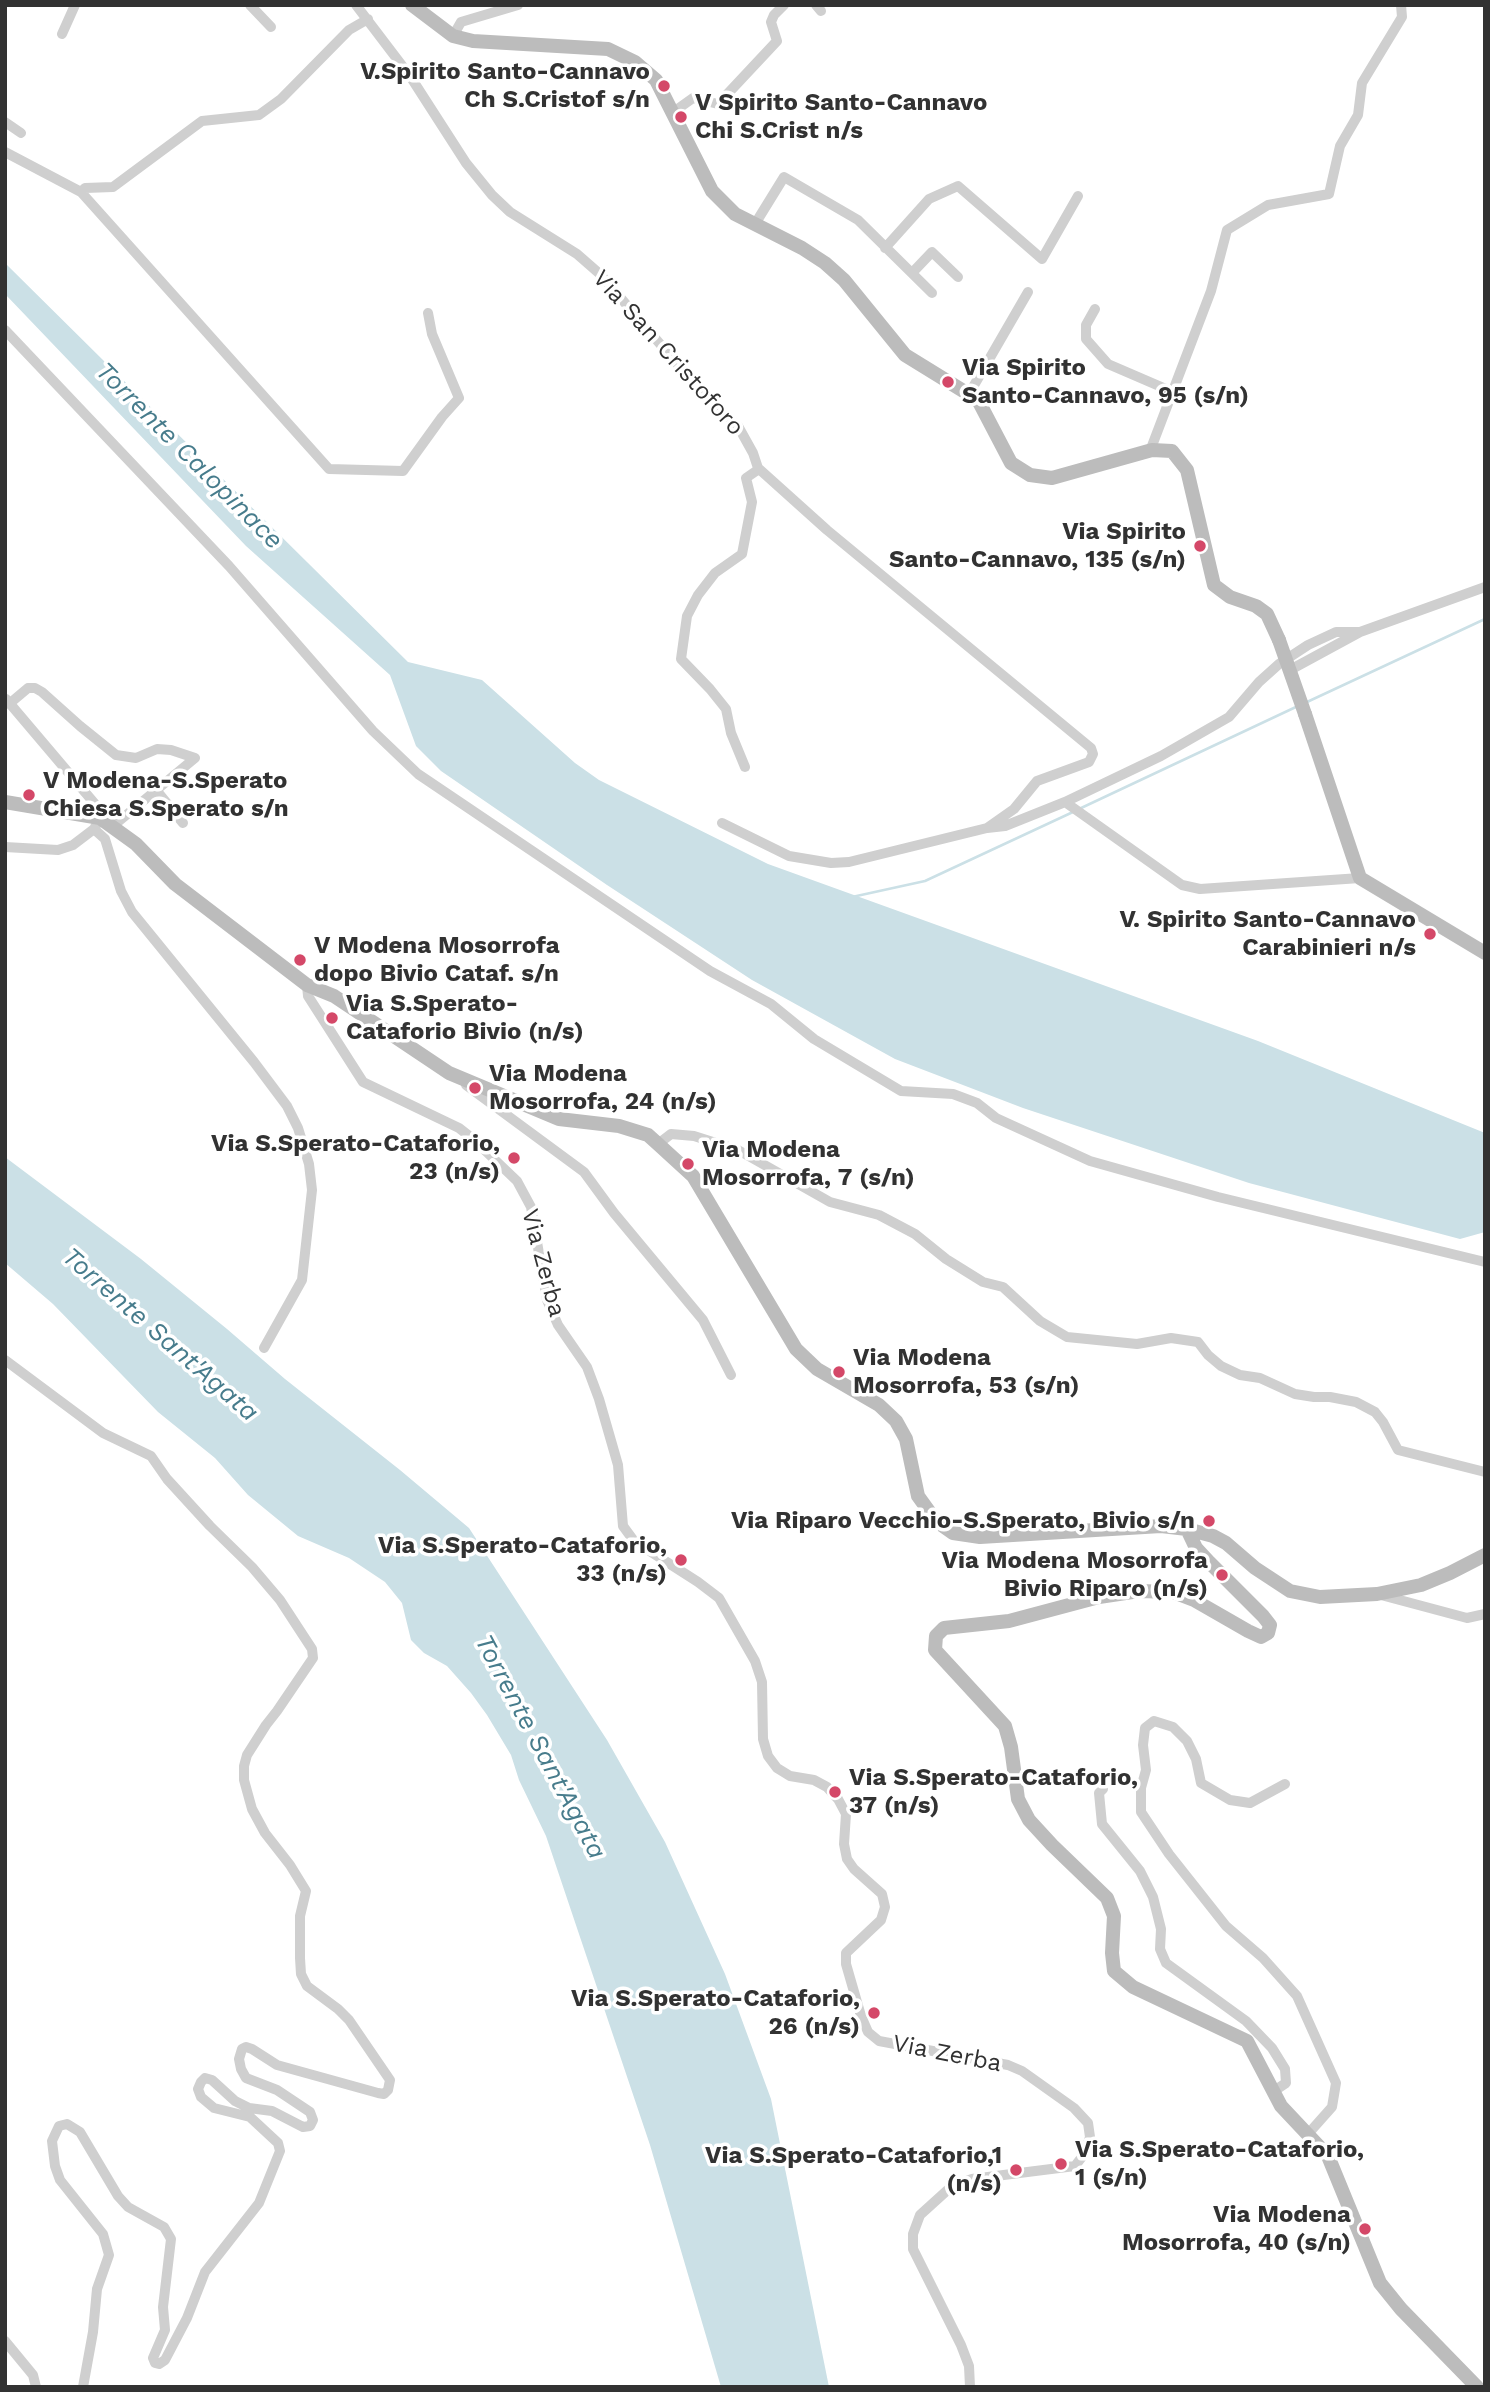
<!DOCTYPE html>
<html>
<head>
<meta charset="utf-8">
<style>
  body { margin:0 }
  #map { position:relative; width:1490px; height:2392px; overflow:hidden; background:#fff; font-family:"Work Sans",sans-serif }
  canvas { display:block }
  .frame { position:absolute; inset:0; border:7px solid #323232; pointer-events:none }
</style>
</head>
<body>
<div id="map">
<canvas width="1490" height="2392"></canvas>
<div class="frame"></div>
</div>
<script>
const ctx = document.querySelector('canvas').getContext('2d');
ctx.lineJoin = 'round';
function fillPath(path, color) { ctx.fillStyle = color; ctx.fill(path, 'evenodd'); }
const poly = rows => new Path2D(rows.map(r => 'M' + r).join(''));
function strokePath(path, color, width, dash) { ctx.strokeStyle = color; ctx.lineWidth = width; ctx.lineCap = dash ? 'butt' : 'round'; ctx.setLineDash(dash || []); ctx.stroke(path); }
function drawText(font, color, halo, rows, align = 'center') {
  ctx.font = font + ' "Work Sans",sans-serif'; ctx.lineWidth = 7; ctx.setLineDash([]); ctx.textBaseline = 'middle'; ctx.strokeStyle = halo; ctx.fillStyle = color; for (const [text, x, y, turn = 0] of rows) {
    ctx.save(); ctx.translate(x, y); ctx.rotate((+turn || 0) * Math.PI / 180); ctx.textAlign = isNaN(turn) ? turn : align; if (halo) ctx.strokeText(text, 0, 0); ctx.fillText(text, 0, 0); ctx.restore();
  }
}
fillPath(poly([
  [5,263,408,662,482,680,575,763,599,780,768,864,1258,1041,1485,1133,1485,1232,1460,1239,1249,1183,1023,1108,895,1059,752,980,607,885,441,771,416,746,390,675,246,546,5,294],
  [5,1157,141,1259,227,1329,285,1379,400,1470,469,1528,607,1740,665,1842,725,1974,771,2099,829,2387,721,2387,650,2145,546,1836,519,1780,511,1755,487,1715,471,1693,447,1666,424,1653,411,1640,402,1603,385,1582,349,1558,298,1536,248,1495,215,1458,158,1412,53,1304,5,1263]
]), '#cbe0e6');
strokePath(poly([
  [1307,702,1485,619],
  [1079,809,1298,706],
  [852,897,925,881,1073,812]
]), '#cbe0e6', 2.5);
strokePath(poly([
  [250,5,271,27],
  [356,5,410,76,466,163,492,195,510,212,577,254,601,275,708,400,738,426,753,453,758,468,827,530,1091,748,1093,754,1089,762,1037,781,1014,809,987,828],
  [816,5,821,11],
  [62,34,75,5],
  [453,36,461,22,518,5],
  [672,113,693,98,718,104,777,41,771,22,774,15,784,5],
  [5,122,21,133],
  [5,152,81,192,329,469,403,471,442,417,459,398,432,334,428,313],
  [81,192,85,188,113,187,202,121,259,115,281,99,349,30,368,19],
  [755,224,784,177,858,220,932,293],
  [885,248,929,199,958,186,1042,259,1078,196],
  [912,273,932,252,958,277],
  [1095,309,1086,325,1086,339,1108,364,1173,392],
  [5,330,229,566,373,731,418,774,710,971,771,1004,814,1039,901,1091,953,1094,977,1103,996,1118,1090,1161,1218,1197,1485,1262],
  [969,394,1028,292],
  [1150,451,1211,291,1227,230,1268,205,1329,194,1340,146,1358,115,1362,83,1402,17,1401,5],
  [1290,670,1360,632,1485,587],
  [9,704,28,688,35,688,42,692,80,726,116,755,136,758,157,749,171,750,195,758,113,826],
  [745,767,731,733,726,709,710,689,681,659,687,616,698,595,715,573,742,554,752,502,746,478,759,469],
  [156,790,183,823],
  [1065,802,1182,885,1200,889,1360,878],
  [722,823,789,856,831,863,849,862,987,828,1005,826,1065,802,1161,756,1229,717,1259,682,1279,664,1308,645,1336,632,1360,632],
  [94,829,105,839,121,891,132,912,254,1062,287,1106,298,1128,309,1164,312,1190,302,1280,264,1348],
  [5,847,58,850,73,845,94,829,100,818,95,804,6,699],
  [307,985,308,996,363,1082,459,1128,473,1139,517,1181,531,1207,547,1300,558,1325,587,1367,599,1399,618,1465,623,1526,634,1541,698,1582,719,1598,755,1661,762,1682,763,1739,768,1756,777,1768,790,1776,814,1780,827,1787,838,1799,846,1814,844,1844,847,1859,854,1869,882,1894,885,1907,881,1920,846,1953,846,1964,861,2016,868,2032,879,2041,1008,2065,1022,2071,1074,2108,1088,2123,1090,2137,1085,2153,1075,2166,972,2179,952,2186,920,2215,913,2234,913,2249,961,2345,969,2366,970,2387],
  [466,1085,584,1172,614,1213,703,1320,731,1375],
  [658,1144,671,1134,694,1136,738,1150,830,1202,879,1215,915,1234,946,1259,983,1282,1003,1287,1040,1321,1067,1337,1137,1344,1171,1338,1198,1342,1208,1355,1221,1366,1240,1375,1260,1378,1295,1394,1314,1397,1330,1397,1356,1402,1375,1412,1383,1422,1398,1450,1485,1472],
  [5,1360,103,1433,151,1456,167,1479,210,1526,252,1567,280,1600,312,1649,313,1658,277,1711,266,1725,247,1755,244,1766,244,1780,252,1809,265,1833,290,1865,306,1891,300,1916,300,1958,301,1974,307,1986,338,2009,349,2020,390,2080,388,2090,384,2094,378,2093,277,2065,252,2049,246,2047,242,2049,239,2059,241,2069,246,2078,277,2090,310,2112,313,2120,310,2126,303,2127,272,2111,249,2108,235,2101,212,2080,205,2078,201,2082,198,2089,201,2097,214,2108,250,2117,278,2143,280,2151,259,2203,205,2272,187,2318,165,2360,159,2364,155,2363,153,2358,165,2330,163,2307,171,2239,164,2227,128,2207,118,2196,80,2132,67,2124,59,2126,52,2141,55,2166,60,2180,103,2234,109,2255,97,2289,93,2332,83,2387],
  [1381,1595,1467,1618,1485,1614],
  [1285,1784,1250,1803,1230,1800,1201,1783,1196,1759,1187,1741,1173,1727,1154,1721,1145,1728,1143,1745,1146,1770,1141,1788,1141,1812,1169,1854,1226,1926,1263,1958,1297,1996,1336,2083,1332,2107,1308,2134],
  [1103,1789,1099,1793,1102,1824,1140,1871,1153,1897,1161,1929,1160,1949,1166,1963,1246,2021,1272,2048,1285,2069,1286,2083,1274,2091],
  [5,2341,33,2375,36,2387]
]), '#cfcfcf', 10);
strokePath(poly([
  [412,5,453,36,473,41,608,49,635,62,656,80,712,191,735,214,802,248,825,263,844,280,905,355,978,400,1011,463,1030,475,1052,478,1152,450,1172,451,1187,470,1214,585,1230,597,1256,606,1267,614,1279,640],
  [1305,714,1360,878,1485,953],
  [5,802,100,818,136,844,175,884,307,985,334,996,449,1073,559,1119,619,1126,648,1135,658,1144,693,1176,796,1349,817,1369,879,1405,896,1421,906,1439,918,1496,936,1521,953,1533,980,1537,1161,1526,1187,1529,1213,1536,1226,1543,1255,1568,1290,1591,1320,1597,1377,1594,1421,1585,1450,1573,1485,1555],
  [1187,1529,1196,1548,1209,1562,1263,1616,1270,1625,1268,1633,1261,1637,1248,1631,1194,1600,1173,1592,1139,1591,1099,1597,1009,1621,944,1628,936,1636,935,1650,1005,1726,1011,1747,1018,1799,1029,1820,1052,1845,1107,1898,1114,1916,1112,1953,1114,1971,1133,1987,1247,2041,1281,2106,1328,2156,1380,2283,1401,2309,1477,2387]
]), '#bcbcbc', 14);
strokePath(poly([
  [1279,640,1305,714]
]), '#bcbcbc', 14);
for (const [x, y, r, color] of [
  [664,86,7,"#d44868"],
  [681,117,7,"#d44868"],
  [948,382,7,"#d44868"],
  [1200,546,7,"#d44868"],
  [29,795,7,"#d44868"],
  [1430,934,7,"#d44868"],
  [300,960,7,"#d44868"],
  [332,1018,7,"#d44868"],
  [475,1088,7,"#d44868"],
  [514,1158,7,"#d44868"],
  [688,1164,7,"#d44868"],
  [839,1372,7,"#d44868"],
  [1209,1521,7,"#d44868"],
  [681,1560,7,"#d44868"],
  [1222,1575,7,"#d44868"],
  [835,1792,7,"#d44868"],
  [874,2013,7,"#d44868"],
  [1061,2164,7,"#d44868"],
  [1016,2170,7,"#d44868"],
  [1365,2229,7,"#d44868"]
]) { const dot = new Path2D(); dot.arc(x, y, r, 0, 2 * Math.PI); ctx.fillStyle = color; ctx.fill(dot); strokePath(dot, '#fff', 2.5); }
drawText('bold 24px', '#323232', '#fff', [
  ["V.Spirito Santo-Cannavo",650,72],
  ["Ch S.Cristof s/n",650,100],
  ["V Spirito Santo-Cannavo",695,103,"left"],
  ["Chi S.Crist n/s",695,131,"left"],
  ["Via Spirito",962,368,"left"],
  ["Santo-Cannavo, 95 (s/n)",962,396,"left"],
  ["Via Spirito",1186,532],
  ["Santo-Cannavo, 135 (s/n)",1186,560],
  ["V Modena-S.Sperato",43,781,"left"],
  ["Chiesa S.Sperato s/n",43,809,"left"],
  ["V. Spirito Santo-Cannavo",1416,920],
  ["Carabinieri n/s",1416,948],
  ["V Modena Mosorrofa",314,946,"left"],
  ["dopo Bivio Cataf. s/n",314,974,"left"],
  ["Via S.Sperato-",346,1004,"left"],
  ["Cataforio Bivio (n/s)",346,1032,"left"],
  ["Via Modena",489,1074,"left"],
  ["Mosorrofa, 24 (n/s)",489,1102,"left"],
  ["Via S.Sperato-Cataforio,",500,1144],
  ["23 (n/s)",500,1172],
  ["Via Modena",702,1150,"left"],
  ["Mosorrofa, 7 (s/n)",702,1178,"left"],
  ["Via Modena",853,1358,"left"],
  ["Mosorrofa, 53 (s/n)",853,1386,"left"],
  ["Via Riparo Vecchio-S.Sperato, Bivio s/n",1195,1521],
  ["Via S.Sperato-Cataforio,",667,1546],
  ["33 (n/s)",667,1574],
  ["Via Modena Mosorrofa",1208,1561],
  ["Bivio Riparo (n/s)",1208,1589],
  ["Via S.Sperato-Cataforio,",849,1778,"left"],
  ["37 (n/s)",849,1806,"left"],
  ["Via S.Sperato-Cataforio,",860,1999],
  ["26 (n/s)",860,2027],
  ["Via S.Sperato-Cataforio,",1075,2150,"left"],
  ["1 (s/n)",1075,2178,"left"],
  ["Via S.Sperato-Cataforio,1",1002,2156],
  ["(n/s)",1002,2184],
  ["Via Modena",1351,2215],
  ["Mosorrofa, 40 (s/n)",1351,2243]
], 'right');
drawText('24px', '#323232', '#fff', [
  ["Via San Cristoforo",668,353,48],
  ["Via Zerba",543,1263,75],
  ["Via Zerba",947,2054,11]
]);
drawText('italic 26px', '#477c8c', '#fff', [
  ["Torrente Calopinace",189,456,45],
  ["Torrente Sant'Agata",160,1335,41],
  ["Torrente Sant'Agata",540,1747,62]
]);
</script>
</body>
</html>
